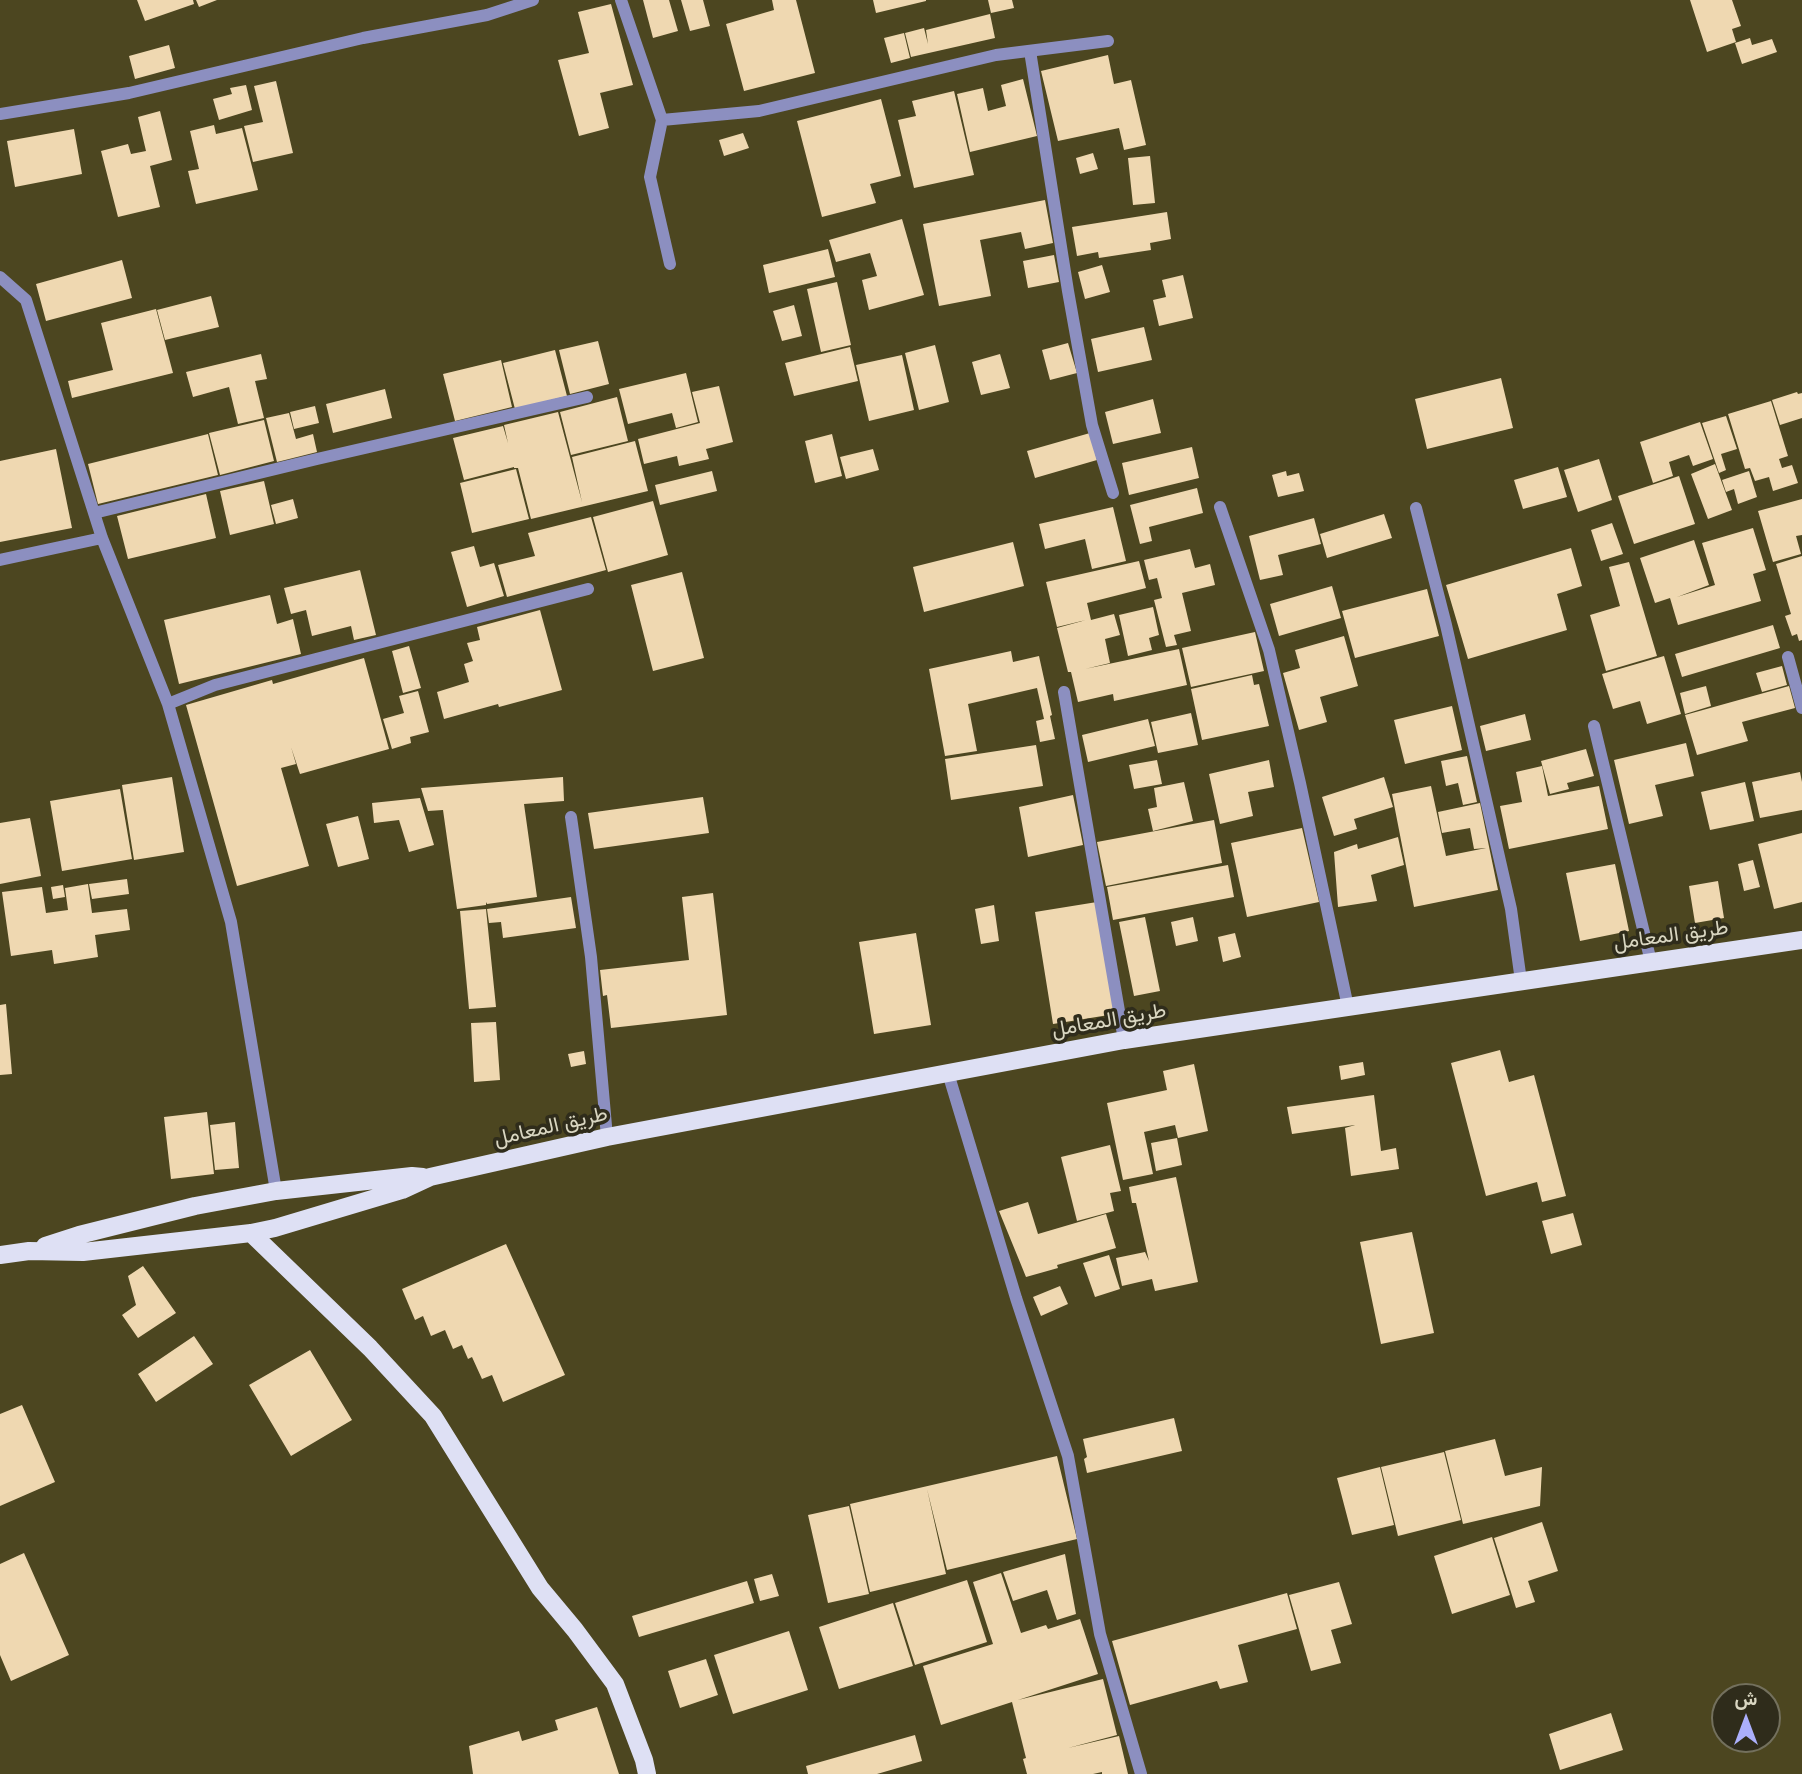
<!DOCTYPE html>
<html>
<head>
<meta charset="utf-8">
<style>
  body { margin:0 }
  #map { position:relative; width:1802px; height:1774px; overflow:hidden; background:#4c4620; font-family:"Varela Round",Vazirmatn,sans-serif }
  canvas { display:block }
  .north { position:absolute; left:1711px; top:1683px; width:70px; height:70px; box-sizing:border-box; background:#2f2c1b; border:2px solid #73705d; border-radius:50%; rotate:0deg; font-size:19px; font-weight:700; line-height:28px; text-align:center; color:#d9d6c1 }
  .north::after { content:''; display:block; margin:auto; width:24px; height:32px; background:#abaffb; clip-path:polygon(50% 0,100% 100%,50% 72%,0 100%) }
</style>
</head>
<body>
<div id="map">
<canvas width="1802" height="1774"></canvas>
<div class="north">ش</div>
</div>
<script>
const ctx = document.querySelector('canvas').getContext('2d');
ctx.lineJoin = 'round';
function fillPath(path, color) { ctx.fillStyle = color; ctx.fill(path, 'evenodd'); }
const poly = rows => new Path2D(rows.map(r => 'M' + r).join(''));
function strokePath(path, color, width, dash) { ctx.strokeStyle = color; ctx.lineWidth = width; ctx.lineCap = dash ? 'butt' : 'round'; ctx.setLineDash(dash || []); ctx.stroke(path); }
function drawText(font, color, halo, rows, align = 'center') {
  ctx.font = font + ' "Varela Round",Vazirmatn,sans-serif'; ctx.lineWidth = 7; ctx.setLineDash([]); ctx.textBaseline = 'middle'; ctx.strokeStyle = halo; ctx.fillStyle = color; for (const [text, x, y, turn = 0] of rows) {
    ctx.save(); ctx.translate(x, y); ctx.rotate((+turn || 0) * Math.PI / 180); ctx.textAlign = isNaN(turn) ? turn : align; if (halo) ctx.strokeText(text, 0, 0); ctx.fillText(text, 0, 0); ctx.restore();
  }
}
fillPath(poly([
  [137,0,193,0,194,4,145,21],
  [196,0,217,0,199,7],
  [643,0,669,0,678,31,653,38],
  [681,0,703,0,710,26,690,31],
  [772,0,796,0,815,73,744,91,726,24,774,10],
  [873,0,926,0,926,1,876,13],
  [988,0,1012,0,1014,8,991,13],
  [1690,0,1732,0,1741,26,1732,29,1736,42,1707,52],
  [611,4,633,85,600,93,609,128,579,136,558,60,589,53,578,12],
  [990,14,995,38,911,57,905,33,924,28,928,44,926,30],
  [904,33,910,58,891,63,884,38],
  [1750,38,1752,45,1772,39,1777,52,1742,64,1735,43],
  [169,45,175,68,135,79,129,56],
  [1108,55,1114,84,1131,80,1146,145,1124,150,1119,128,1058,141,1041,71],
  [1023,79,1037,136,970,152,957,94,983,88,988,111,1006,106,1001,85],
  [276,81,293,153,253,162,244,126,263,122,254,86],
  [246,85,252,110,219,120,213,99,232,94,230,88],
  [954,91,974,175,914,188,898,120,916,116,912,101],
  [881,99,901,176,870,184,876,203,822,217,797,121],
  [160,111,172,160,150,166,160,207,118,217,101,151,128,144,131,154,146,151,138,117],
  [214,125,216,134,242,128,258,190,196,204,188,171,199,169,190,131],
  [74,129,82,174,15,187,7,141],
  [743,133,749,148,724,156,719,140],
  [1093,153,1098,169,1080,174,1076,158],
  [1150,156,1155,203,1133,205,1128,158],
  [1045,200,1053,243,1025,249,1021,232,980,240,991,296,939,306,923,224],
  [1167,212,1171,239,1150,243,1151,250,1099,258,1098,252,1077,256,1072,227],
  [902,219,924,295,869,310,862,280,877,276,870,253,836,262,829,240],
  [828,249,835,277,769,293,763,265],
  [1054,255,1059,282,1028,288,1023,261],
  [122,260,132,298,46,321,36,284],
  [1102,265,1110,292,1085,299,1078,272],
  [1183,275,1193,318,1159,326,1153,300,1166,297,1162,280],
  [837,282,851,345,821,352,807,289],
  [211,296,219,327,165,340,157,310],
  [794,305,802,336,782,341,773,311],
  [156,309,173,373,72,398,68,381,113,370,101,323],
  [1144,327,1152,360,1098,372,1091,339],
  [598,341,609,384,570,394,559,350],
  [1068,343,1077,373,1050,380,1042,350],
  [935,345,949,402,919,410,905,353],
  [850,347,858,381,794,396,785,363],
  [555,350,567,396,515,409,503,363],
  [261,354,267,379,255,381,264,418,238,424,229,387,193,397,186,372],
  [1000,354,1010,388,981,395,972,362],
  [902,355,914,410,869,421,856,365],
  [501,360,512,407,455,421,443,374],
  [686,373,698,422,676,428,672,413,628,424,619,389],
  [1501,378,1513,428,1427,449,1415,399],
  [719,386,733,442,706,449,709,459,679,466,677,456,644,464,638,439,700,423,692,392],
  [385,389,392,418,333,433,326,404],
  [1797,392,1798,394,1802,393,1802,418,1780,425,1772,400],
  [617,397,628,441,571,455,560,412],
  [1153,399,1161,433,1113,444,1105,412],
  [1771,401,1788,456,1779,459,1782,468,1792,465,1798,483,1773,491,1769,477,1755,481,1750,468,1745,469,1728,414],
  [315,406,319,423,294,429,290,412],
  [558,412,582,502,572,457,635,441,648,491,531,519,518,468,514,468,514,467,464,480,453,438,503,426,508,443,504,425],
  [289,413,296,439,313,434,317,452,277,462,266,418],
  [1726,416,1737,449,1721,454,1726,470,1719,473,1702,423],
  [264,420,274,461,220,475,209,433],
  [1700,422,1713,459,1693,466,1689,455,1669,462,1673,476,1653,483,1640,442],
  [1090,433,1097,460,1035,478,1027,451],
  [208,434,218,475,98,504,88,464],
  [832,434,842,476,815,483,805,441],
  [1192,447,1199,478,1129,495,1122,463],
  [56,449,72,528,0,542,0,461],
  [873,449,879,470,846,479,840,457],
  [1599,459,1612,500,1578,512,1564,470],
  [1715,464,1732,510,1708,519,1691,474],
  [1558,467,1567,497,1523,509,1514,480],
  [516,469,529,519,472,533,460,483],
  [712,471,717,491,660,505,655,485],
  [1286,471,1287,476,1299,473,1304,491,1278,497,1272,475],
  [1749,471,1757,497,1738,504,1734,489,1726,492,1722,480],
  [1679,476,1695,524,1634,544,1618,496],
  [264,481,274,524,230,535,220,491],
  [1197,488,1203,513,1149,527,1152,541,1140,544,1130,505],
  [206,494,216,538,128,559,117,516],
  [293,499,298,518,276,524,271,505],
  [1802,499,1802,535,1796,536,1801,554,1773,562,1758,511],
  [653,501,668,555,608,572,593,517],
  [1113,507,1126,561,1092,569,1085,539,1045,549,1039,524],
  [1384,514,1392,538,1327,558,1320,534],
  [591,517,606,570,507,597,498,565,535,556,528,533],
  [1314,518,1321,544,1278,555,1283,575,1260,580,1249,536],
  [1612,523,1623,554,1601,561,1591,530],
  [1753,528,1766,570,1753,574,1761,601,1678,625,1670,598,1655,603,1640,558,1694,540,1709,585,1677,597,1715,585,1702,543],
  [1013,542,1024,586,924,612,913,567],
  [474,546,480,567,494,563,504,596,467,607,451,552],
  [1571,548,1582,586,1557,594,1567,630,1468,659,1446,585],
  [1190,549,1195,568,1210,564,1215,585,1182,593,1191,631,1174,635,1177,645,1166,647,1154,600,1162,598,1157,578,1149,580,1144,560],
  [1802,556,1802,640,1799,641,1797,634,1792,636,1785,616,1791,614,1776,564],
  [1139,561,1146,588,1087,603,1091,620,1114,614,1120,635,1105,639,1110,663,1085,669,1179,649,1187,685,1114,701,1113,694,1078,702,1071,672,1068,672,1057,628,1086,620,1057,627,1046,582],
  [1629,562,1657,656,1606,671,1590,615,1620,606,1609,567],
  [360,570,376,635,354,640,351,626,312,636,306,610,291,614,284,588],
  [682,572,704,658,653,671,631,585],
  [1332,586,1341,618,1279,636,1270,604],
  [1427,589,1439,636,1355,658,1342,611],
  [270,595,277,624,293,619,301,654,179,684,164,620],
  [1153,607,1159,635,1149,638,1152,650,1128,656,1119,615],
  [540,610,562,690,499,707,498,704,444,719,437,692,469,682,464,664,473,661,467,643,480,640,477,627],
  [1773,625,1780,648,1682,677,1675,654],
  [1255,632,1264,671,1191,687,1182,648],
  [1344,636,1358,686,1320,697,1327,722,1299,730,1283,673,1300,668,1295,650],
  [409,646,421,688,403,693,392,651],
  [1011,651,1013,662,1039,656,1052,715,1050,716,1055,739,1040,742,1036,721,1044,719,1037,688,968,704,977,751,945,756,929,669],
  [1664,656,1681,714,1647,724,1640,701,1613,709,1602,674],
  [364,658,389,749,300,774,291,747,296,764,281,768,309,866,237,886,186,705,272,680,273,684],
  [1782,666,1787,685,1762,692,1756,673],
  [1252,675,1254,685,1259,684,1269,726,1202,740,1191,689],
  [1706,686,1711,706,1685,714,1680,693],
  [1789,686,1795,708,1742,722,1748,741,1697,755,1685,715],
  [418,691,429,732,410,737,411,743,392,749,383,719,404,713,399,696],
  [1452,706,1462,750,1405,764,1394,720],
  [1191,713,1198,745,1158,753,1151,722],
  [1525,714,1531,740,1486,751,1480,726],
  [1148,719,1155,746,1088,762,1082,735],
  [1686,743,1694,776,1655,785,1663,816,1629,824,1614,760],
  [1036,745,1043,786,951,800,945,759],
  [1586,749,1594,776,1567,783,1569,789,1550,794,1541,761],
  [1467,756,1477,802,1463,805,1458,783,1446,786,1441,761],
  [1157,760,1162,784,1134,789,1129,765],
  [1269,760,1274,787,1248,792,1253,816,1220,824,1209,774],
  [1542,766,1548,796,1599,786,1608,829,1509,849,1500,806,1522,802,1516,772],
  [1800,772,1802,782,1802,810,1760,818,1752,782],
  [172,777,184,852,134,860,122,785],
  [563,777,564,801,524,804,537,897,487,904,486,902,486,905,457,909,443,810,428,811,421,788],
  [1384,777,1393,807,1354,819,1357,829,1334,836,1322,797],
  [1184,782,1193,821,1153,831,1148,809,1157,807,1154,788],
  [1745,782,1754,821,1710,830,1701,792],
  [1431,786,1446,856,1486,848,1474,849,1470,828,1442,833,1438,812,1480,803,1498,890,1414,907,1392,794],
  [120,789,132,859,62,871,50,801],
  [1073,795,1083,845,1028,857,1019,807],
  [703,797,709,833,594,849,588,813],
  [420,798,434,845,409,852,399,820,374,823,372,803],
  [358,816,369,859,338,867,326,824],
  [30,818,41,876,0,884,0,823],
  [1214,820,1222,863,1106,886,1097,842],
  [1302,828,1319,902,1247,917,1231,843],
  [1802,833,1802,902,1774,909,1758,844],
  [1398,837,1404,865,1371,875,1377,901,1338,907,1334,852,1357,844,1358,849],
  [1753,860,1760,887,1744,891,1738,864],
  [1615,864,1629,931,1580,941,1566,873],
  [1228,865,1234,897,1113,920,1107,887],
  [127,879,129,894,92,899,89,884],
  [1718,881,1724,918,1695,923,1689,886],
  [88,884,92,913,127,909,130,930,95,935,98,957,54,964,52,950,11,956,2,892,42,887,46,913,68,910,65,888],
  [63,885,65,897,53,899,51,887],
  [713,893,727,1015,611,1028,607,995,603,996,600,970,689,960,682,897],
  [571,897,576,928,503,938,501,922,489,923,487,909],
  [1097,902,1115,1014,1053,1024,1035,912],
  [994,905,999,941,981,944,975,909],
  [486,909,496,1007,469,1009,460,911],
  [1145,917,1160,991,1134,996,1119,922],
  [1193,917,1198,941,1176,946,1171,922],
  [916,933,931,1025,874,1034,859,942],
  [1235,933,1241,957,1223,962,1218,937],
  [6,1004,12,1074,0,1075,0,1005],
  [496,1022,500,1080,474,1082,471,1023],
  [1500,1050,1509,1082,1534,1075,1566,1196,1542,1202,1537,1182,1486,1196,1451,1063],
  [584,1051,586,1064,571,1067,568,1054],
  [1363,1062,1365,1075,1341,1080,1339,1066],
  [1194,1064,1208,1131,1178,1138,1175,1125,1144,1132,1153,1174,1123,1180,1107,1103,1167,1090,1163,1071],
  [1374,1095,1381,1151,1396,1148,1399,1169,1351,1176,1345,1128,1355,1125,1292,1134,1287,1107],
  [207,1112,214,1174,171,1179,164,1117],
  [235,1122,239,1168,215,1170,210,1125],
  [1177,1138,1182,1165,1156,1171,1151,1143],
  [1110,1145,1121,1191,1110,1193,1114,1211,1077,1221,1061,1157],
  [1176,1177,1198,1282,1155,1291,1152,1279,1122,1286,1116,1258,1145,1252,1149,1261,1136,1203,1132,1203,1129,1187],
  [1028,1202,1038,1234,1106,1214,1116,1248,1057,1265,1058,1268,1026,1277,999,1211],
  [1573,1213,1582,1245,1551,1254,1542,1221],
  [1412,1232,1434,1333,1381,1344,1360,1242],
  [506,1244,565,1375,503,1402,492,1375,482,1379,472,1357,468,1359,462,1345,453,1349,445,1330,431,1336,423,1316,415,1320,402,1289],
  [1109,1255,1120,1289,1095,1297,1083,1263],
  [143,1266,176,1313,138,1338,122,1315,136,1305,128,1276],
  [1060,1286,1068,1304,1041,1316,1033,1297],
  [194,1336,213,1364,156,1402,138,1374],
  [310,1350,352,1420,291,1456,249,1385],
  [22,1405,55,1482,0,1506,0,1414],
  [1174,1418,1182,1451,1087,1473,1084,1459,1087,1457,1083,1439],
  [1495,1439,1505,1476,1542,1467,1540,1506,1463,1524,1445,1451],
  [1444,1452,1461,1520,1398,1536,1381,1467],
  [1057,1456,1077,1539,947,1570,927,1489,946,1574,870,1592,850,1504],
  [1380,1467,1394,1525,1352,1535,1337,1478],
  [849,1506,869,1594,828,1603,808,1515],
  [1542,1522,1558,1571,1528,1581,1535,1602,1516,1608,1494,1538],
  [1492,1537,1510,1595,1452,1614,1434,1556],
  [24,1553,69,1655,11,1681,0,1655,0,1564],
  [1065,1554,1076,1614,1057,1620,1047,1590,1013,1601,1003,1572],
  [1001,1573,1021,1633,1046,1625,1048,1629,1080,1619,1098,1674,1018,1700,1103,1679,1117,1735,1068,1748,1119,1736,1128,1774,1102,1774,1102,1772,1093,1774,1027,1774,1023,1759,1026,1758,1012,1702,941,1725,923,1666,993,1644,973,1582],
  [772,1574,779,1596,760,1601,754,1579],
  [967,1580,987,1642,915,1665,895,1603],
  [747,1581,754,1603,639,1637,632,1616],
  [1339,1582,1352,1624,1331,1630,1341,1663,1311,1671,1289,1595],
  [1287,1593,1297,1629,1238,1645,1248,1682,1220,1689,1217,1681,1130,1705,1112,1641],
  [893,1603,913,1666,839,1689,819,1627],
  [789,1631,808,1690,733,1714,714,1655],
  [706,1659,718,1695,680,1708,668,1671],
  [597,1707,619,1774,473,1774,469,1746,519,1731,522,1741,558,1730,555,1720],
  [1611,1713,1623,1750,1560,1770,1549,1734],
  [915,1735,922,1761,877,1774,808,1774,806,1766]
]), '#efd8b1');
strokePath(poly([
  [621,0,662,120,759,111,996,55,1108,41],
  [1030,51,1068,291,1092,425,1113,493],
  [0,114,129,93,363,38,487,15,533,0],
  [662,120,650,177,670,264],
  [0,277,26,300,102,538,168,704,231,922,276,1191],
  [1220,507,1269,650,1300,783,1348,1007],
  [1416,508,1446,625,1511,909,1521,981],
  [94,513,317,459,587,397],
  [0,560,102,538],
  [1788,657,1802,708],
  [1064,692,1124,1040],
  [168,704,215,685,588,589],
  [1594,726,1651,962],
  [571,817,591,957,607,1137],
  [948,1073,1016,1298,1068,1456,1100,1634,1141,1774]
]), '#8c8fc0', 12);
strokePath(poly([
  [251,1233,370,1348,433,1416,540,1588,575,1630,615,1684,644,1760,647,1774],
  [45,1246,79,1235,195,1206,276,1191,412,1176,423,1177],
  [0,1255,29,1251,83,1252,251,1233,275,1228,402,1190,430,1177,607,1137,1124,1040,1802,940]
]), '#dee0f4', 18);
drawText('21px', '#d9d6c1', '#2f2c1b', [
  ["طريق المعامل",1671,936,-8],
  ["طريق المعامل",1109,1021,-10],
  ["طريق المعامل",551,1127,-13]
]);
</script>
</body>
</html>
